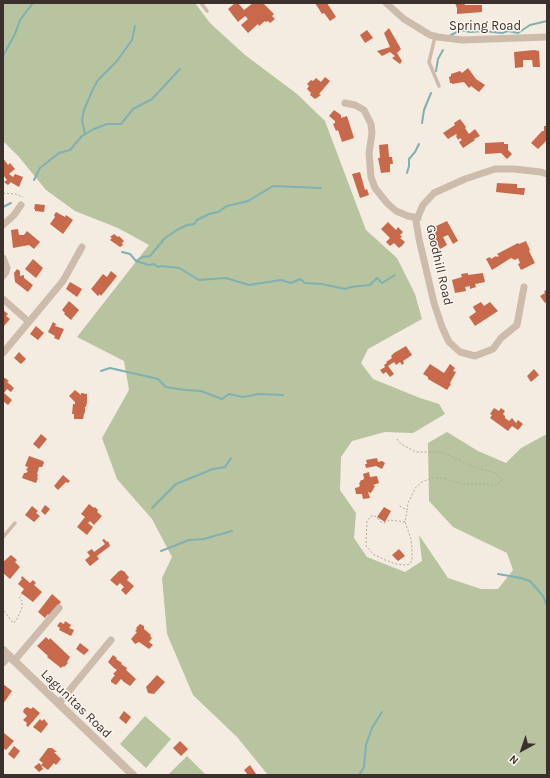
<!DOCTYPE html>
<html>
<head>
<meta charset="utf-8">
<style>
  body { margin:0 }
  #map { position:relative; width:550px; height:778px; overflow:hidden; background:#f4ebe1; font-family:Karla,sans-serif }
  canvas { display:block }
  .frame { position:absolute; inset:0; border:4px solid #3b302b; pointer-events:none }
  .north { position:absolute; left:502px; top:730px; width:40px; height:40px; -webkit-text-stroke:3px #fbf5ee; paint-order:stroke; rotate:220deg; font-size:11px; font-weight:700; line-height:16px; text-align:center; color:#3b302b }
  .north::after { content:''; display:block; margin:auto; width:14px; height:18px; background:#3b302b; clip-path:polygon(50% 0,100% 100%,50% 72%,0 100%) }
</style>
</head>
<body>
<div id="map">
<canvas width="550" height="778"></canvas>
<div class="frame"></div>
<div class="north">N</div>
</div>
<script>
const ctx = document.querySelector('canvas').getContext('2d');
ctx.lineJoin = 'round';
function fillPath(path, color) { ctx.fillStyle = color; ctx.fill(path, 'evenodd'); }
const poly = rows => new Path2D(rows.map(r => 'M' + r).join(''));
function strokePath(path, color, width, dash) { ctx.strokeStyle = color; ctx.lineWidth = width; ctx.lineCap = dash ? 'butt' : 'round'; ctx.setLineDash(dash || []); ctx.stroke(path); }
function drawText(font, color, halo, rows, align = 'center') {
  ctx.font = font + ' Karla,sans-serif'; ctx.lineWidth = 3; ctx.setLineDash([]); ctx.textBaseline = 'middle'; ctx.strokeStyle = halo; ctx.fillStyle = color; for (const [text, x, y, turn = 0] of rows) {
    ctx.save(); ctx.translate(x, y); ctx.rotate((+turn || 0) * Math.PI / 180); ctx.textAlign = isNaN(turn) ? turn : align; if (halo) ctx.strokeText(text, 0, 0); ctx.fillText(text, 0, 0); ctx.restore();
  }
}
fillPath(poly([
  [3,3,195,3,210,23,245,55,297,94,325,121,366,230,397,258,415,294,422,319,368,349,361,363,373,379,420,398,439,404,445,414,413,433,385,432,352,441,341,457,340,490,356,513,354,538,367,557,405,572,422,561,419,535,448,578,481,589,498,589,513,570,507,553,453,527,429,501,428,443,447,432,478,451,506,463,521,448,547,434,547,775,268,775,237,737,193,695,167,634,162,578,172,557,152,519,117,479,102,438,129,390,124,361,77,337,149,245,118,228,75,211,46,190,19,157,3,141],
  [145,716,171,739,146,768,120,744],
  [187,756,206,775,168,775]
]), '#b8c4a0');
strokePath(poly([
  [451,35,461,30,470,32,484,31,502,33,508,31,518,33,530,25,547,21],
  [3,56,15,34,20,20,33,3],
  [436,71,438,59,443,50],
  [422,123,424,110,431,93],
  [85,134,82,120,84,110,93,89,98,80,117,61,132,40,135,26],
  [407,173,409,166,409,159,415,152,419,144],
  [34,180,40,168,59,153,70,150,82,136,94,129,107,124,121,124,133,109,152,99,180,69],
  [3,207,11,203],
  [122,252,130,254,136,261,149,265,154,264,158,267,162,266,179,268,199,280,226,278,249,285,281,280,291,283,300,279,305,283,322,284,345,289,351,287,370,285,377,278,382,283,395,275],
  [136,261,143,257,150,256,165,238,177,230,187,225,194,224,197,220,209,214,218,212,227,206,248,201,273,186,321,188],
  [101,371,110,368,158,379,166,387,185,390,201,391,222,399,229,394,243,397,259,394,283,395],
  [152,508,176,484,213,469,225,467,231,458],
  [161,551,189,540,204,539,232,531],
  [498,574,521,578,530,581,543,596,547,606],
  [359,775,364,767,366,745,372,728,382,712]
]), '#7fb0b2', 2);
fillPath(poly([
  [235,3,238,3,244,10,253,3,263,3,274,14,272,16,275,19,270,23,268,21,266,22,265,21,259,26,258,24,248,33,241,25,248,19,245,16,238,22,228,9],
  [315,3,327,3,336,17,330,21,324,13,322,14],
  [455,3,464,3,465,5,482,5,482,12,457,14,457,8],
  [389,28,401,49,397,53,402,61,400,64,392,58,395,56,390,52,382,56,377,51,390,47,384,33],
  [367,30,373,38,365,43,360,35],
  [534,50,539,51,540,67,533,67,532,60,523,60,523,67,515,68,514,52],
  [468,68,476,79,485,85,479,92,471,86,469,88,464,82,452,84,452,83,450,83,449,77,451,76,451,74,460,71,462,73],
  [325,77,330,81,319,94,321,95,315,99,310,95,311,93,307,89,309,86,307,84,311,80,313,81,316,78,321,82],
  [334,110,341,115,341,118,347,116,354,138,342,142,338,130,336,131,333,124,335,123,335,121,329,116],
  [460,119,466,127,465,128,469,134,475,129,480,136,474,139,475,140,463,148,459,142,462,140,460,138,458,140,456,136,457,135,456,134,448,139,443,133,455,125,454,123],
  [544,126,547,126,547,140,538,149,531,143,542,131,544,131],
  [504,142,504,144,508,144,508,150,512,154,507,159,501,153,485,154,485,143],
  [388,144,389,157,392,157,393,164,390,164,390,172,381,173,378,158,380,158,379,145],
  [3,158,8,165,10,163,15,169,9,174,13,177,15,174,23,177,19,187,12,183,11,182,8,185,4,182,7,180,3,175],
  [360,172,365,190,367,189,369,195,360,198,352,174],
  [497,183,517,184,517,188,525,188,524,195,496,192],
  [35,204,45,205,44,212,35,211,35,209,34,209],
  [56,212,65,217,66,215,73,220,63,234,50,224,55,217,54,215],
  [447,221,458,241,453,244,448,235,443,237,447,245,440,249,437,243,431,246,428,239,434,236,433,234,434,233,432,228],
  [388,222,396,230,398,227,403,232,400,235,402,237,400,238,405,242,401,247,401,246,399,248,394,243,390,246,386,242,390,238,381,229],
  [18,229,19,235,24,235,27,231,40,242,34,249,29,245,13,248,11,230],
  [114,234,118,237,119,236,124,241,122,243,123,245,120,247,110,240,112,238,110,237],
  [526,241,530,250,529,251,535,263,521,270,518,264,520,263,518,258,515,260,511,258,492,270,486,259,490,257,491,259,496,256,497,257,499,256,497,254,518,243,519,244],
  [33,259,43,268,36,278,25,269],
  [17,269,20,271,20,276,24,275,24,278,33,285,28,292,15,282,14,273],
  [111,271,117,276,101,296,100,294,98,296,91,289,103,274,107,277],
  [468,273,468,275,483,273,485,282,475,284,476,287,470,289,470,286,465,287,466,291,455,293,452,280,462,277,461,274],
  [70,282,82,289,77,297,66,289],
  [547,290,547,302,545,303,540,296,545,293,544,291],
  [69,301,79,310,71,320,64,314,65,313,62,310],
  [481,302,484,306,490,302,498,311,475,326,469,317,476,312,473,307,474,306],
  [3,310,8,314,6,316,10,319,4,326,3,325],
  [53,322,56,324,55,326,64,329,59,340,54,338,55,336,48,332],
  [36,326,44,333,38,340,30,334],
  [406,346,412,355,403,361,404,363,402,365,400,362,396,365,394,362,388,366,394,374,390,377,386,372,383,374,380,370,385,367,384,365,387,363,386,362,392,358,391,356,394,353],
  [19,352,26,359,21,364,14,358],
  [430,364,444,373,450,364,455,368,453,371,456,372,450,383,451,384,447,390,428,379,428,377,423,374],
  [534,369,539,375,531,382,527,376],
  [3,378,5,378,9,381,7,382,14,388,11,392,7,389,4,393,12,400,8,405,3,401],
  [75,390,81,395,81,393,87,394,87,402,86,407,85,407,85,412,84,414,83,419,74,419,74,414,72,414,73,404,75,404,75,402,69,396],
  [494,408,499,411,501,408,505,411,503,414,505,416,505,418,509,421,512,418,516,423,518,420,523,424,519,429,518,430,512,426,508,431,490,418,492,415,490,414],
  [41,434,47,439,39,449,33,444],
  [29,456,43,461,44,463,42,467,39,467,37,474,38,475,37,478,38,478,36,483,22,478,24,473,26,473,28,471,26,470,28,467,25,466],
  [377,458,378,462,382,461,385,463,382,469,376,466,366,468,365,464,367,464,366,460],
  [369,472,370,477,377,476,379,483,373,485,375,486,371,493,368,492,370,498,363,499,362,494,356,494,355,488,359,487,360,485,359,484,361,480,363,480,364,478,363,474],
  [63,475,70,481,68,483,66,482,58,490,54,486],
  [89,504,94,508,95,507,98,510,97,512,102,516,94,525,90,521,88,523,93,527,87,535,77,527,85,517,81,514],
  [45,505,50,509,45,515,41,511],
  [32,506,38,511,36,513,40,516,34,522,25,515],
  [384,507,391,511,385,522,377,517],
  [104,539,107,542,108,541,110,546,97,556,99,559,90,566,85,560,90,556,87,552,92,549,94,552,105,544,102,540],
  [399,549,405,556,398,561,392,555],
  [11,555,17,560,15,562,20,567,10,579,3,573,3,562],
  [121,570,125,572,126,574,129,577,127,580,134,586,126,595,121,590,124,587,120,583,117,586,110,580,119,571,120,571],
  [22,576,30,583,33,580,36,583,34,585,42,592,33,602,21,593,24,589,18,584,22,579,21,578],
  [52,594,61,602,49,615,48,614,45,618,38,612],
  [65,621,71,625,69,628,74,630,71,636,59,630,60,628,57,626,60,622,64,624],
  [140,624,144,626,144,629,151,635,150,636,152,638,149,642,153,645,149,649,139,642,135,644,131,639,137,632,135,631,137,629,136,628],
  [46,637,49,640,50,638,70,657,67,662,68,663,64,667,63,666,61,668,47,657,48,656,37,646],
  [80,643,89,650,84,655,76,649],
  [113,655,117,658,116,659,122,663,121,664,127,668,126,670,136,679,131,685,130,686,124,682,121,679,116,685,111,682,111,680,115,675,113,674,117,670,114,668,116,666,114,668,108,662],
  [157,675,165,682,154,694,148,693,146,687],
  [3,684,12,691,3,704],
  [27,707,31,709,33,707,40,713,28,727,26,725,27,723,23,720,27,716,23,712,24,709],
  [124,711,131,717,126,724,119,718],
  [40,719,42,721,44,719,48,724,41,733,33,727],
  [4,733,14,741,6,750,3,748,3,734],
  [180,741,188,749,181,756,173,748],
  [14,746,20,751,14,759,8,754],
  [48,748,52,748,57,752,54,752,61,759,56,765,54,763,48,770,41,765,43,769,39,772,34,767,39,763,41,765,43,763,39,760],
  [250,765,256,774,255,775,248,775,244,770]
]), '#c8694b');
strokePath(poly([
  [3,193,15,194,23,197],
  [397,439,401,444,416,452,438,452,449,455,471,466,495,473,502,479,501,482,494,486,488,484,462,484,442,478,432,478,422,482,416,487,408,503,407,510,398,505],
  [405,522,390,520,384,523,381,522,375,516,371,516,367,521,366,546,373,554,385,560,396,564,405,565,410,564,412,560,412,550,411,539,405,522,407,511],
  [4,611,13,623,16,621,22,608,22,601,19,598,22,594]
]), '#b9a596', 1, [2, 2]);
strokePath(poly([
  [201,3,207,11],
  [435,37,429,62,439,86],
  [3,537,15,523]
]), '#cdbbac', 3.5);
strokePath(poly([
  [386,3,404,19,430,35,438,37,462,40,547,37],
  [345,103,355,105,364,110,371,124,372,133,369,153,371,177,375,188,387,203,396,211,408,216,418,218],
  [3,225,14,215,21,205],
  [3,258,7,268,6,272,3,276],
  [524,287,517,325,501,338,493,349,475,356,460,352,449,342,442,327,434,303,419,239,416,221,423,205,434,193,465,179,495,169,514,169,541,172,547,174],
  [3,299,29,322],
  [3,353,63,281,82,247],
  [14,661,59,608],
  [3,663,9,656],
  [59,703,111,640]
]), '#cdbbac', 7);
strokePath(poly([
  [3,650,133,775]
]), '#cdbbac', 8);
drawText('13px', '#3b302b', '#fbf5ee', [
  ["Spring Road",485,26],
  ["Goodhill Road",439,265,77],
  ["Lagunitas Road",76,704,44]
]);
</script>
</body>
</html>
